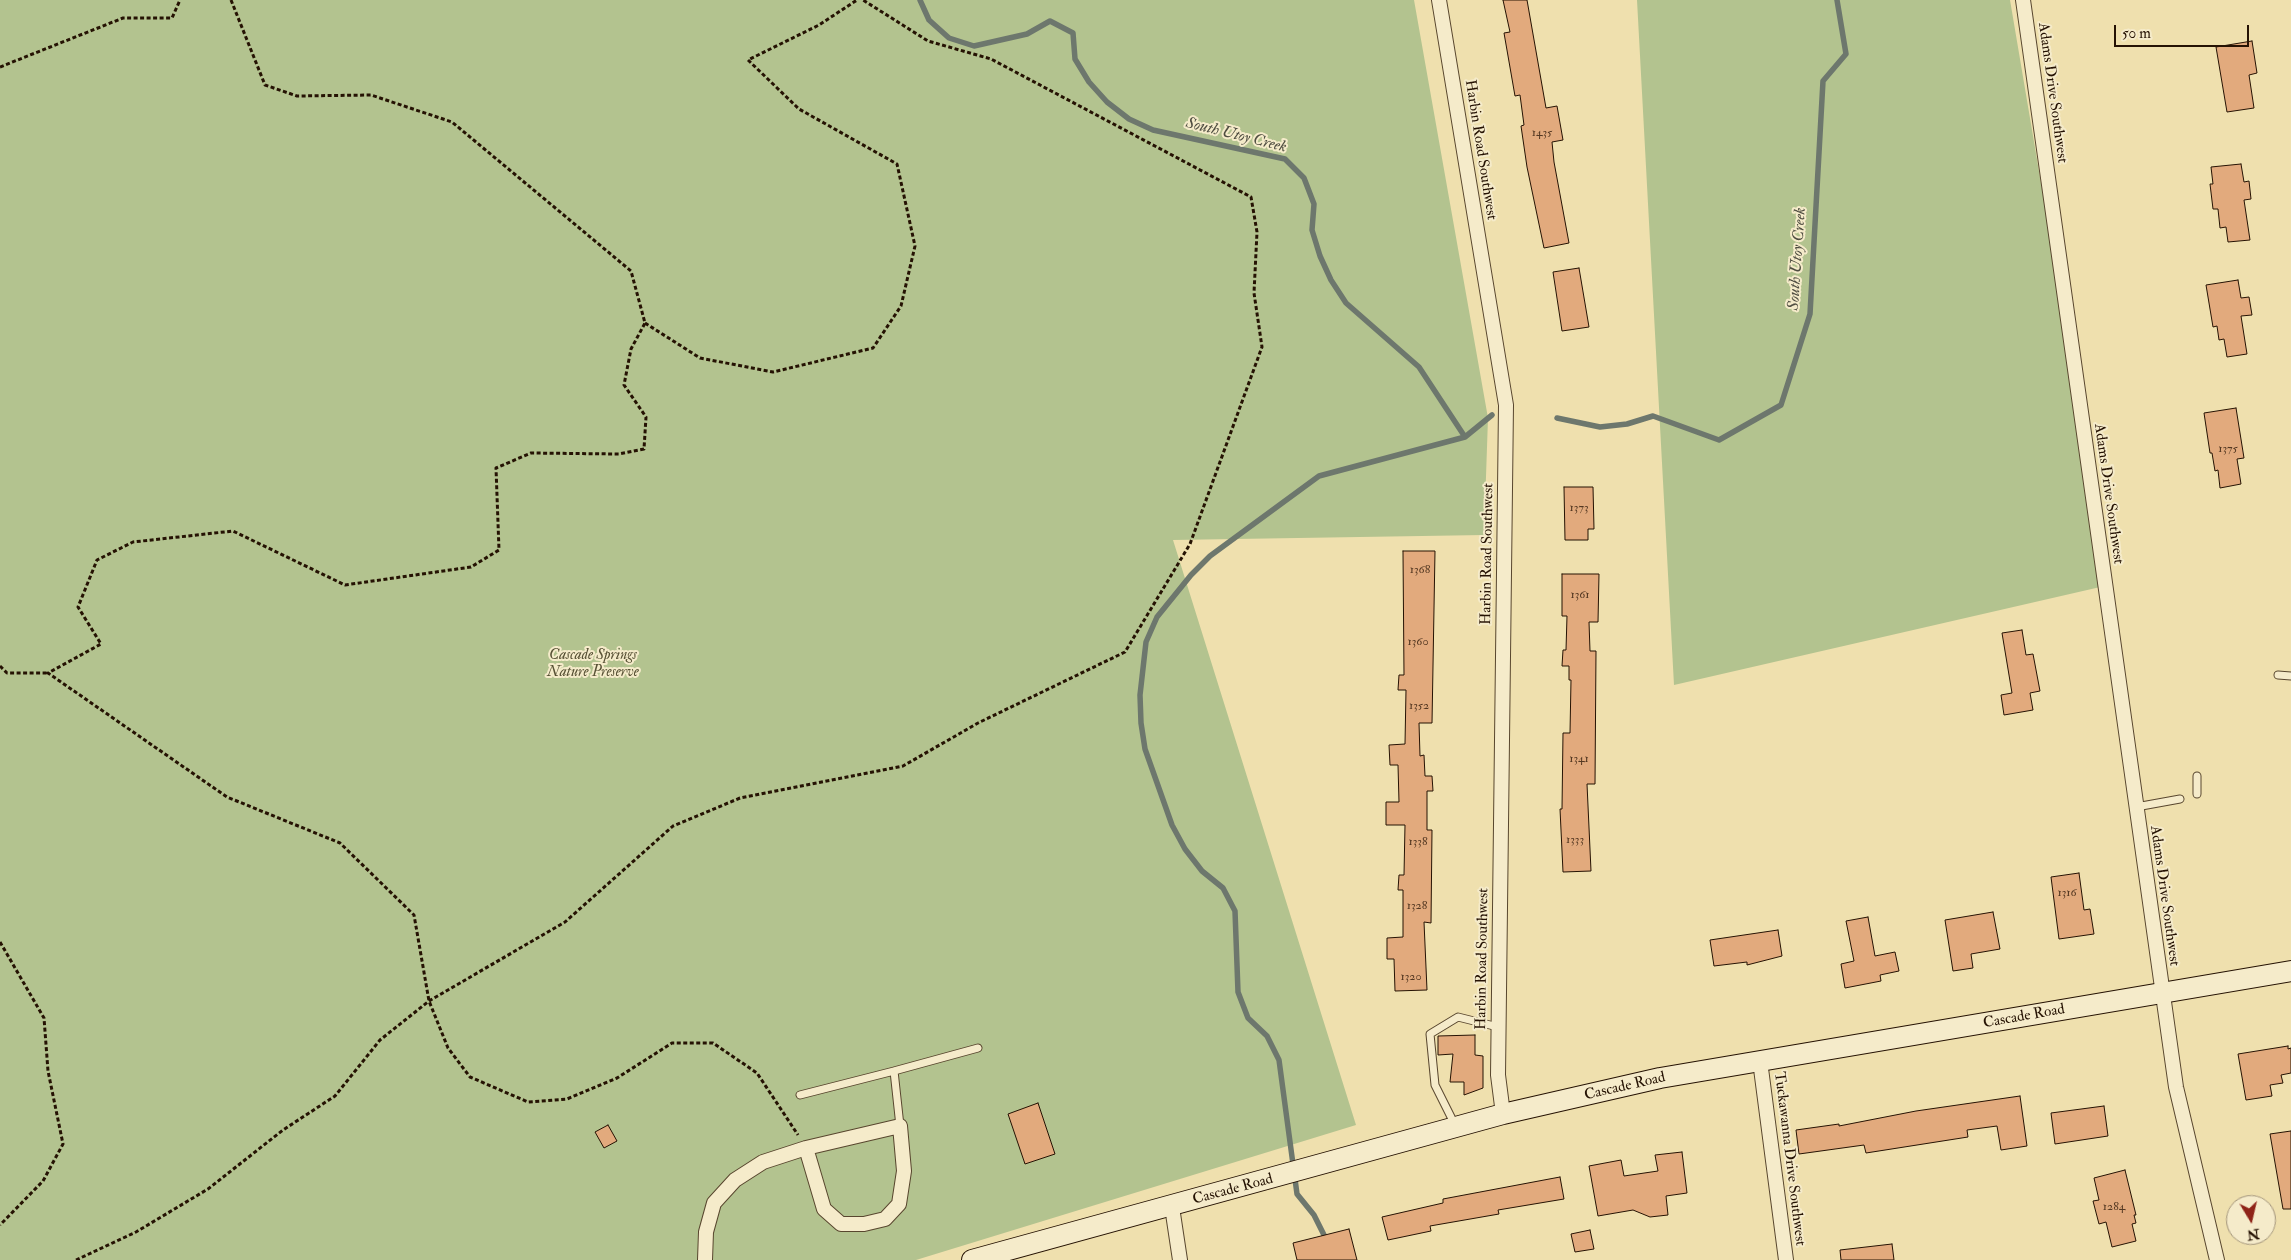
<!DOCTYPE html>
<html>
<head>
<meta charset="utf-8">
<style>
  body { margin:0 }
  #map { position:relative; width:2291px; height:1260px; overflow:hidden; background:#efe0ae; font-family:"IM FELL Double Pica",serif }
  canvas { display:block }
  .north { position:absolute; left:2226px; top:1195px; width:50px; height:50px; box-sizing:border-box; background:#f5ebca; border:1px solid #a2947a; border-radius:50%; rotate:171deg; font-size:14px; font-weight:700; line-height:20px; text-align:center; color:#251203 }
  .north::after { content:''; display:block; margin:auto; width:18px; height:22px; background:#8f2418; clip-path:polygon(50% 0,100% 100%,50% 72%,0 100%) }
  .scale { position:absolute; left:2114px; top:25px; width:135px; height:22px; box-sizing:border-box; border:2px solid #251203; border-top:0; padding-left:6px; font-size:15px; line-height:18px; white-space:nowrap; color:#251203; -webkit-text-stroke:4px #f5ebca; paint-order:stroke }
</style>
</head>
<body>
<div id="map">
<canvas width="2291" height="1260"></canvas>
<div class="north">N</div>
<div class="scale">50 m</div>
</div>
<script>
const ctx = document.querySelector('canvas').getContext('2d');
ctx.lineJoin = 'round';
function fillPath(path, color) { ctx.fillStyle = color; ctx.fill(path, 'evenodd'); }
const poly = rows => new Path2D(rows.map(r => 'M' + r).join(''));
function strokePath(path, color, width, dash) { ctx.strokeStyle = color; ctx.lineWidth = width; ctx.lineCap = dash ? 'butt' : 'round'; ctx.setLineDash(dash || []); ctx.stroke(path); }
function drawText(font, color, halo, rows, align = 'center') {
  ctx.font = font + ' "IM FELL Double Pica",serif'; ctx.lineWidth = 4; ctx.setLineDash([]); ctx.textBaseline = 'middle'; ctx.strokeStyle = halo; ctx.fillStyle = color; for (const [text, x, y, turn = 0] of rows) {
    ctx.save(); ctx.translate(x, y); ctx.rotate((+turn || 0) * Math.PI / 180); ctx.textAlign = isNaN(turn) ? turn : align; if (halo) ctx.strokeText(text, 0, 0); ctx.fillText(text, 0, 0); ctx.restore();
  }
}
fillPath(poly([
  [0,0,1414,0,1488,418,1484,535,1173,540,1356,1125,916,1260,0,1260],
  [1637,0,2010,0,2109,585,1674,685]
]), '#b3c38f');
strokePath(poly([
  [920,0,929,20,949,38,974,46,1027,34,1050,21,1073,33,1075,59,1089,82,1107,102,1129,119,1153,130,1285,159,1304,178,1314,204,1312,230,1320,256,1331,280,1346,303,1419,367,1465,437],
  [1557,418,1600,427,1627,424,1653,416,1719,440,1781,405,1810,314,1823,81,1846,54,1837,0],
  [1327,1241,1314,1215,1297,1194,1279,1060,1267,1036,1248,1018,1238,992,1235,911,1223,888,1202,871,1185,849,1172,825,1145,749,1141,723,1140,695,1146,642,1157,617,1191,575,1210,556,1319,476,1465,437,1492,415]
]), '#6d776d', 5.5);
const building = poly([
  [1503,0,1527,0,1546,108,1557,106,1563,140,1552,142,1554,162,1569,243,1544,248,1527,167,1521,126,1524,125,1520,95,1515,96,1504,33,1510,32,1503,0],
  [2252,41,2257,73,2249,75,2254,108,2227,112,2216,47,2252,41],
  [2241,164,2244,182,2249,181,2251,199,2244,200,2250,240,2228,242,2226,227,2220,228,2218,209,2213,209,2210,184,2213,184,2211,167,2241,164],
  [1579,268,1589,327,1562,331,1553,272,1579,268],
  [2238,280,2241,298,2249,297,2252,315,2241,316,2247,354,2227,357,2224,339,2219,340,2217,326,2213,327,2206,285,2238,280],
  [2236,408,2244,458,2237,459,2241,484,2220,488,2218,470,2215,471,2212,453,2210,453,2204,413,2236,408],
  [1564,487,1593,487,1594,529,1588,529,1588,540,1565,540,1564,487],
  [1403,551,1435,551,1432,723,1419,723,1420,756,1424,755,1425,776,1432,776,1433,791,1427,791,1427,830,1432,830,1431,923,1424,922,1427,990,1395,991,1394,959,1387,959,1387,938,1403,937,1403,890,1398,890,1399,875,1404,875,1405,825,1386,825,1386,802,1399,802,1398,765,1390,765,1389,745,1405,744,1406,690,1398,690,1399,675,1404,675,1403,551],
  [1562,574,1599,574,1598,622,1589,622,1590,651,1596,651,1595,784,1587,784,1591,871,1563,872,1560,809,1562,809,1563,733,1570,733,1571,680,1569,680,1569,666,1562,666,1563,650,1566,650,1567,616,1562,616,1562,574],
  [2022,630,2026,655,2033,654,2040,691,2030,693,2033,710,2004,715,2001,695,2012,693,2002,633,2022,630],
  [2079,873,2084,910,2090,909,2094,934,2059,939,2051,877,2079,873],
  [1993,912,2000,949,1971,954,1973,968,1953,971,1945,920,1993,912],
  [1868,917,1875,956,1895,952,1899,971,1880,975,1881,981,1845,988,1841,964,1854,961,1846,921,1868,917],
  [1778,930,1782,956,1747,965,1747,962,1714,966,1710,940,1778,930],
  [1475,1035,1475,1055,1483,1056,1483,1088,1464,1095,1464,1082,1450,1082,1453,1054,1438,1055,1438,1036,1475,1035],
  [2288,1046,2288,1049,2291,1048,2291,1073,2281,1075,2283,1083,2270,1085,2272,1096,2246,1100,2238,1054,2288,1046],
  [2020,1096,2027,1146,2001,1150,1997,1126,1967,1130,1968,1137,1866,1153,1864,1145,1799,1154,1796,1130,1839,1124,1839,1126,1916,1111,2020,1096],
  [1038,1103,1055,1154,1025,1164,1008,1114,1038,1103],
  [2104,1106,2108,1136,2055,1144,2051,1113,2104,1106],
  [608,1125,617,1141,604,1148,595,1132,608,1125],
  [2291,1131,2291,1209,2283,1209,2270,1134,2291,1131],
  [1682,1152,1687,1193,1666,1196,1668,1215,1650,1217,1633,1210,1598,1216,1589,1166,1621,1160,1624,1176,1658,1171,1655,1155,1682,1152],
  [2125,1170,2136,1215,2134,1215,2136,1223,2132,1224,2136,1241,2112,1247,2106,1222,2099,1224,2093,1201,2099,1200,2094,1178,2125,1170],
  [1560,1177,1564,1199,1498,1210,1499,1214,1430,1226,1431,1231,1388,1240,1382,1217,1443,1203,1443,1199,1560,1177],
  [1349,1229,1357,1260,1297,1260,1293,1243,1349,1229],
  [1590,1230,1594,1249,1575,1252,1571,1234,1590,1230],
  [1892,1244,1894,1260,1841,1260,1840,1250,1892,1244]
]);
fillPath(building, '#e2aa7d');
strokePath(building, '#251203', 1);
const service = poly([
  [2278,675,2291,676],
  [2197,794,2197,776],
  [2136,807,2180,799],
  [894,1071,978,1048],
  [800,1095,894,1071,900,1126],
  [1455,1125,1435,1085,1430,1034,1458,1017,1498,1027]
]);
const minor = poly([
  [1439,0,1506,405,1498,1075,1503,1114],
  [2023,0,2176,1087,2217,1260],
  [1760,1061,1786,1260],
  [900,1126,904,1171,899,1204,885,1219,864,1224,841,1224,824,1209,806,1148,900,1126],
  [1172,1207,1180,1260],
  [705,1260,706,1232,714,1203,735,1180,763,1162,806,1148]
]);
const secondary = poly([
  [972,1260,1503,1114,1660,1078,2291,971]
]);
strokePath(service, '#58462e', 9);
strokePath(minor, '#58462e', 16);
strokePath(secondary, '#251203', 22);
strokePath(poly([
  [231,0,265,85,297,96,371,95,452,122,631,271,645,323,631,349,624,385,646,417,644,449,619,454,531,453,496,468,499,550,471,567,345,585,233,531,133,542,97,560,78,607,101,644,48,673,227,797,340,843,414,915,429,1001,448,1048,470,1077,528,1102,567,1099,617,1078,672,1043,713,1043,757,1073,798,1135],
  [0,67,123,18,172,18,180,0],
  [645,323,700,358,773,372,873,348,901,306,915,246,897,164,799,109,748,60,819,25,857,0],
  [0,666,7,673,48,673],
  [0,942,44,1018,48,1071,63,1144,43,1181,0,1225],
  [76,1260,136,1232,208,1189,283,1130,335,1096,380,1040,429,1001,565,922,673,826,740,798,903,766,978,723,1125,652,1190,544,1262,347,1254,293,1257,232,1251,197,991,59,928,41,863,0]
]), '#251203', 3, [4, 2.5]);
strokePath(service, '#f5ebca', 7);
strokePath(minor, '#f5ebca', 14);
strokePath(secondary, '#f5ebca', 20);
drawText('12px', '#543822', null, [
  ["1435",1542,133],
  ["1375",2228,449],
  ["1373",1579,508],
  ["1368",1420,570],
  ["1361",1580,595],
  ["1360",1418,642],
  ["1352",1419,706],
  ["1341",1579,759],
  ["1333",1575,840],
  ["1338",1418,842],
  ["1316",2067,893],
  ["1328",1417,906],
  ["1320",1411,977],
  ["1284",2114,1207]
]);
drawText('15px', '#251203', '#f5ebca', [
  ["Adams Drive Southwest",2052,93,82],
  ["Harbin Road Southwest",1480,150,81],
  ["Adams Drive Southwest",2108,494,82],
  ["Harbin Road Southwest",1488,554,-89],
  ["Adams Drive Southwest",2164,896,82],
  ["Harbin Road Southwest",1483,959,-89],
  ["Cascade Road",2024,1017,-10],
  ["Cascade Road",1625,1087,-13],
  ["Tuckawanna Drive Southwest",1789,1159,83],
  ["Cascade Road",1233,1190,-15]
]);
drawText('italic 15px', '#575034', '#f5ebca', [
  ["Cascade Springs",593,656],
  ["Nature Preserve",593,673]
]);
drawText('italic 16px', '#4f4d41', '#f5ebca', [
  ["South Utoy Creek",1236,136,14],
  ["South Utoy Creek",1798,259,-86]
]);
</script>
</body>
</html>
